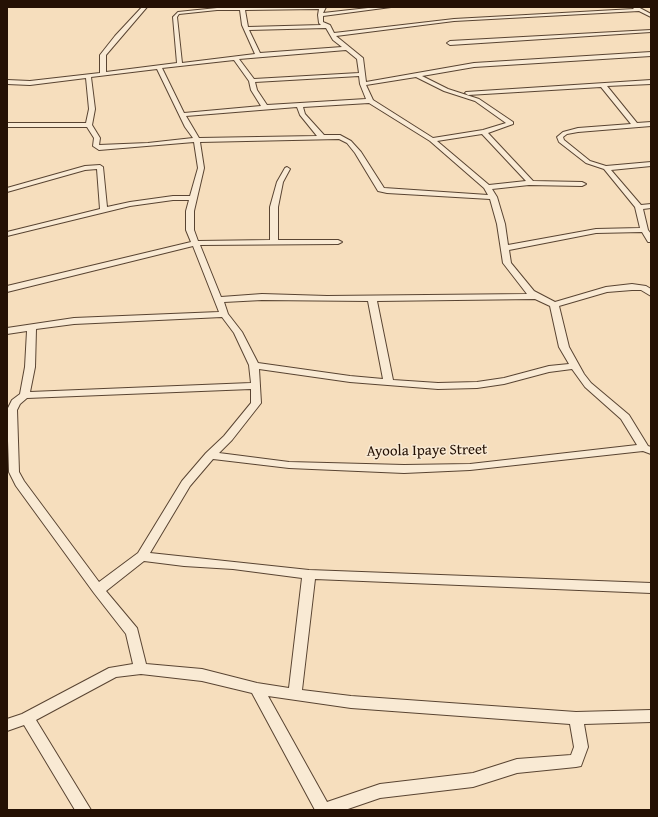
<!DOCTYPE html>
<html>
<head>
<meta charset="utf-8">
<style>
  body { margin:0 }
  #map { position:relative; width:658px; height:817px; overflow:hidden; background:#f6debd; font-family:"Gentium Book Plus",serif }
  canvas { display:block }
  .frame { position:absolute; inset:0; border:8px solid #251104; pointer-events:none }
</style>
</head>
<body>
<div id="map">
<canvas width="658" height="817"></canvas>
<div class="frame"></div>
</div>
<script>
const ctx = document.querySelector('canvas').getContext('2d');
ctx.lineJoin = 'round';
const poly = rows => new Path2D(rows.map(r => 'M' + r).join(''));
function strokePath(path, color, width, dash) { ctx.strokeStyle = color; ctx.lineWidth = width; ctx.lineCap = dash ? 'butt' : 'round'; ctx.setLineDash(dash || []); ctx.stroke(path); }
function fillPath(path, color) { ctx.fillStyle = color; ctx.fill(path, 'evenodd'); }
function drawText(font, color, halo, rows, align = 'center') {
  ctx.font = font + ' "Gentium Book Plus",serif'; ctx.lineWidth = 3; ctx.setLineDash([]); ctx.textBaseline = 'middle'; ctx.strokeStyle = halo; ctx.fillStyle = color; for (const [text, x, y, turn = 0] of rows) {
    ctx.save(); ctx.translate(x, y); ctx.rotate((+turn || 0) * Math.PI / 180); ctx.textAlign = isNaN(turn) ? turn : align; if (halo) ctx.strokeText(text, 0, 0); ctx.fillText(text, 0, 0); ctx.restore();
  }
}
const street = poly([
  [142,7,147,7,106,55,106,72,177,63,173,17,178,12,217,8,326,7,323,13,377,7,391,7,323,16,323,22,330,25,334,33,454,19,634,9,632,7,638,7,651,14,651,17,639,11,454,21,336,36,363,58,366,82,474,63,651,52,651,56,474,67,422,76,448,89,479,99,513,122,513,124,488,133,533,181,582,182,586,184,582,186,529,185,492,189,497,197,505,224,508,245,596,229,640,228,635,207,604,169,586,163,559,142,557,137,563,132,578,128,631,124,601,87,468,95,465,93,466,92,651,80,651,84,607,86,637,123,651,122,651,126,578,132,567,134,563,137,564,140,590,161,606,166,651,162,651,166,611,170,641,205,651,204,651,208,643,209,648,230,651,234,651,242,648,242,642,232,596,233,509,250,511,263,534,291,555,302,606,287,632,284,646,286,651,289,651,296,641,290,632,290,607,292,559,306,569,347,584,374,591,383,629,415,648,446,651,447,651,454,643,451,470,470,404,473,289,468,213,459,190,486,150,553,309,570,651,583,651,593,315,579,302,690,351,696,576,712,651,710,651,722,584,724,588,747,581,766,576,767,517,773,473,787,380,798,345,810,315,810,252,693,202,681,141,674,116,677,36,720,91,810,75,810,24,725,7,731,7,719,22,714,109,668,133,664,126,634,94,593,16,486,9,472,7,410,12,400,20,394,25,367,27,331,7,334,7,328,74,318,219,312,193,246,7,292,7,286,191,242,186,230,186,211,189,200,173,200,130,206,7,236,7,232,100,209,97,169,85,170,7,192,7,188,85,166,100,165,103,167,107,207,130,202,173,196,190,196,198,168,194,142,99,150,93,146,94,138,87,127,7,127,7,123,86,123,89,109,86,78,30,85,7,84,7,80,30,81,100,73,100,55,115,36,142,7],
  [319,9,318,15,319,23,321,25,248,27,245,10,319,9],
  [217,10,240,10,242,25,255,54,182,63,177,17,179,14,217,10],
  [326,28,333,40,342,47,260,53,249,30,326,28],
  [346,50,357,59,359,73,254,79,239,59,346,50],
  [234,60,249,81,251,90,261,106,184,113,162,68,234,60],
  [157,69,185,127,193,138,148,143,99,145,100,138,92,125,95,109,91,77,157,69],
  [359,76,360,84,366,99,267,105,257,90,255,82,359,76],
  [416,77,444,91,475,101,506,123,483,130,433,138,373,100,366,85,416,77],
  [369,103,430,141,484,188,488,195,384,188,361,152,351,141,340,135,324,135,305,114,303,107,369,103],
  [297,107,300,115,317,136,199,138,186,116,297,107],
  [482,134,526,181,489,185,437,141,482,134],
  [339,139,347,143,355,153,378,191,387,193,490,199,497,224,503,263,527,294,327,296,262,294,221,297,200,245,338,244,342,242,338,240,278,240,278,207,283,182,290,169,287,167,285,168,277,182,270,207,270,240,198,241,194,230,194,211,204,168,200,142,339,139],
  [535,299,550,306,559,347,569,364,549,366,504,378,477,382,438,383,393,380,377,301,535,299],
  [262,300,368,301,383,379,350,376,258,363,242,332,228,314,224,302,262,300],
  [222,317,234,333,249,365,251,383,30,392,35,367,36,329,74,324,222,317],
  [259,369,350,382,438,389,477,388,504,384,549,372,572,369,585,387,621,419,637,445,470,464,404,465,289,462,219,453,232,440,261,403,259,369],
  [251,389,251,403,224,436,206,453,182,481,138,553,99,582,24,481,19,472,17,410,20,404,27,398,251,389],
  [144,561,184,566,233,569,302,578,289,688,257,683,202,669,146,664,137,628,106,591,144,561],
  [268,696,351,708,570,724,574,747,571,755,517,759,473,773,380,784,327,802,268,696],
  [651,30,651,32,450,45,447,43,450,41,651,30]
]);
strokePath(street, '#594432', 2);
fillPath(street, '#f9ead4');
drawText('15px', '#251104', '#f9ead4', [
  ["Ayoola Ipaye Street",427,451,-1]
]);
</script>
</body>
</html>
